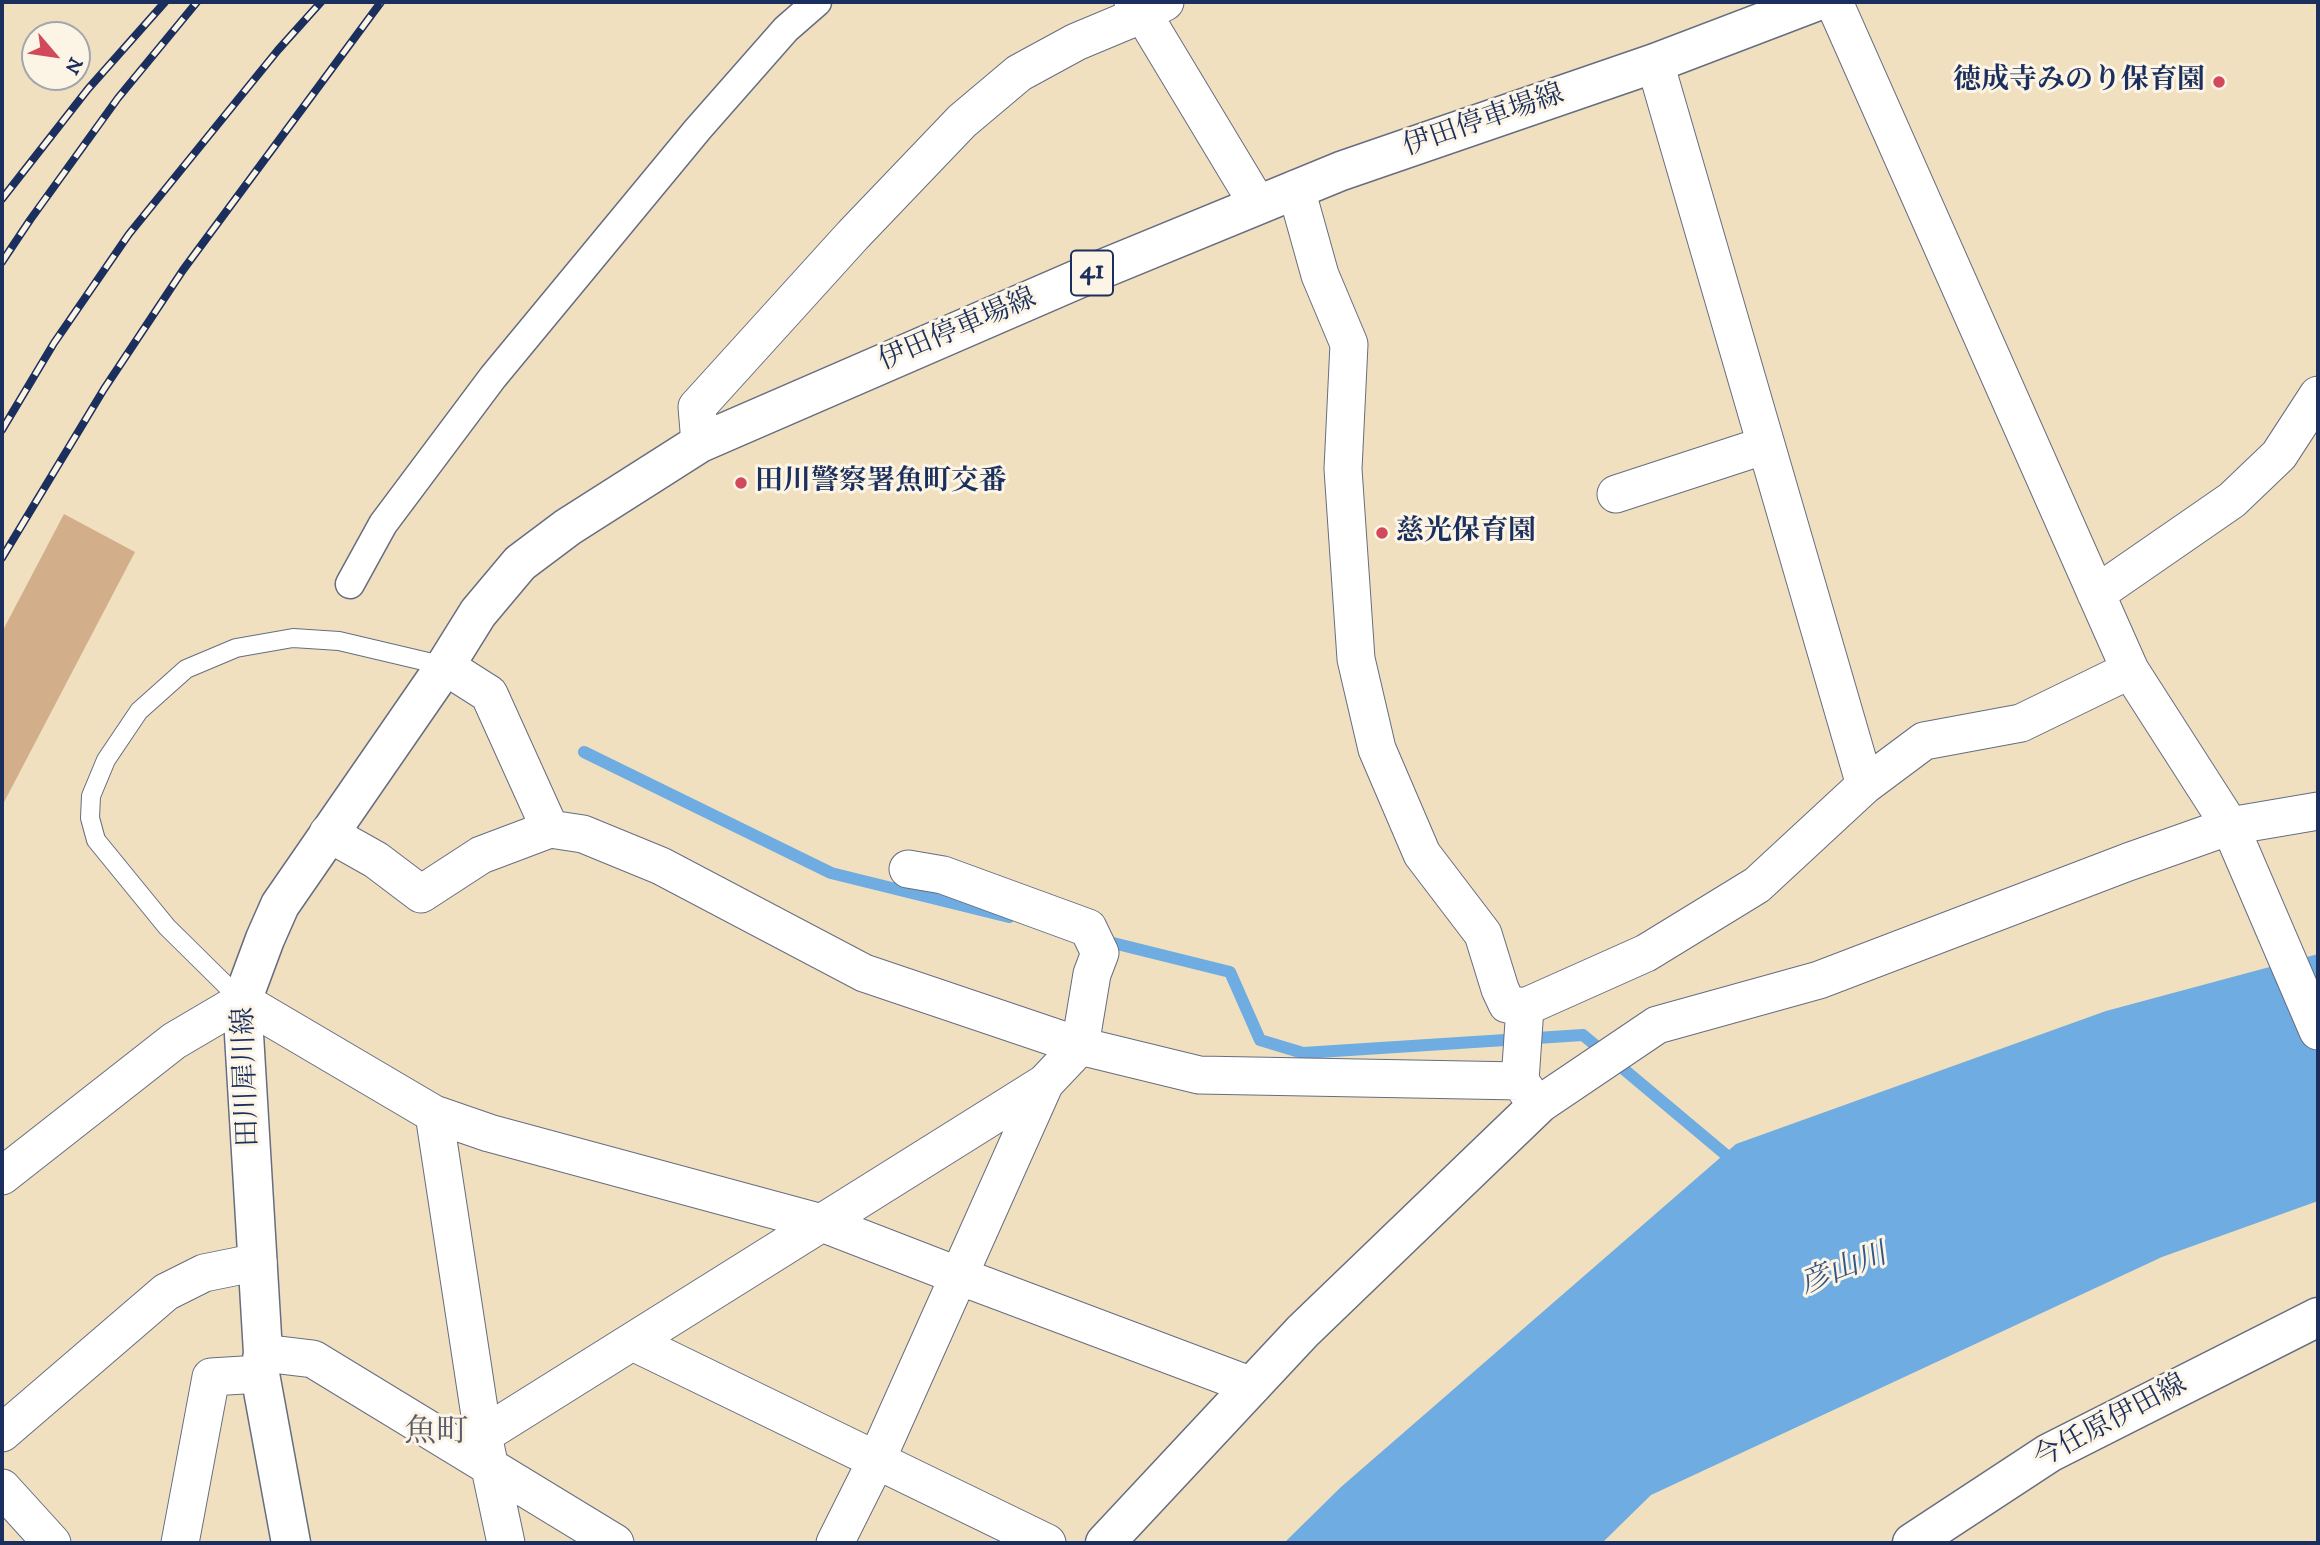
<!DOCTYPE html>
<html>
<head>
<meta charset="utf-8">
<style>
  body { margin:0 }
  #map { position:relative; width:2320px; height:1545px; overflow:hidden; background:#f0e0bf; font-family:"IM FELL DW Pica",serif }
  canvas { display:block }
  .frame { position:absolute; inset:0; border:4px solid #1b2f5e; pointer-events:none }
  .north { position:absolute; left:21px; top:21px; width:70px; height:70px; box-sizing:border-box; background:#fcf5e5; border:2px solid #a2a6af; border-radius:50%; rotate:119deg; font-size:19px; font-weight:700; line-height:28px; text-align:center; color:#1b2f5e }
  .north::after { content:''; display:block; margin:auto; width:24px; height:32px; background:#d1495b; clip-path:polygon(50% 0,100% 100%,50% 72%,0 100%) }
</style>
</head>
<body>
<div id="map">
<canvas width="2320" height="1545"></canvas>
<div class="frame"></div>
<div class="north">N</div>
</div>
<script>
const ctx = document.querySelector('canvas').getContext('2d');
ctx.lineJoin = 'round';
function fillPath(path, color) { ctx.fillStyle = color; ctx.fill(path, 'evenodd'); }
const poly = rows => new Path2D(rows.map(r => 'M' + r).join(''));
function strokePath(path, color, width, dash) { ctx.strokeStyle = color; ctx.lineWidth = width; ctx.lineCap = dash ? 'butt' : 'round'; ctx.setLineDash(dash || []); ctx.stroke(path); }
function drawText(font, color, halo, rows, align = 'center') {
  ctx.font = font + ' "IM FELL DW Pica","Noto Serif JP",serif'; ctx.lineWidth = 6; ctx.setLineDash([]); ctx.textBaseline = 'middle'; ctx.strokeStyle = halo; ctx.fillStyle = color; for (const [text, x, y, turn = 0] of rows) {
    ctx.save(); ctx.translate(x, y); ctx.rotate((+turn || 0) * Math.PI / 180); ctx.textAlign = isNaN(turn) ? turn : align; if (halo) ctx.strokeText(text, 0, 0); ctx.fillText(text, 0, 0); ctx.restore();
  }
}
fillPath(poly([
  [2318,954,2318,1201,2162,1257,1651,1495,1602,1543,1284,1543,1341,1487,1736,1144,2106,1011]
]), '#6eace1');
strokePath(poly([
  [584,752,831,873,1009,917],
  [1101,940,1230,972,1260,1040,1303,1053,1583,1035,1738,1165]
]), '#6eace1', 12);
fillPath(poly([
  [64,514,135,552,2,806,2,632]
]), '#d3ae8b');
const service = poly([
  [242,1001,167,927,96,840,90,818,91,796,106,760,139,711,186,669,236,648,293,638,339,641,445,666]
]);
const pedestrian = poly([
  [350,584,383,524,493,377,698,129,786,29,817,2]
]);
const minor = poly([
  [1133,2,1143,14,1258,205],
  [1834,2,2130,670,2230,826,2318,1031],
  [1655,63,1865,785],
  [1296,189,1320,275,1349,344,1343,469,1356,659,1377,749,1422,854,1483,934,1500,989,1507,1004,1525,1007,1646,953,1757,885,1865,785,1924,741,2021,723,2130,670],
  [700,443,697,407,853,235,962,121,1019,73,1076,42,1143,14,1165,2],
  [1616,494,1766,445],
  [2096,594,2232,500,2279,455,2318,395],
  [445,666,489,694,550,829],
  [328,833,376,860,421,894,481,855,550,829,583,834,661,866,864,973,1080,1046,1199,1075,1520,1081],
  [1525,1007,1520,1081,1537,1106,1657,1025,1819,980,2128,862,2230,826,2318,811],
  [434,1114,489,1133,822,1223,959,1276,1252,1386],
  [2,1176,174,1041,242,1001,434,1114,483,1435,506,1543],
  [633,1342,1047,1543],
  [263,1353,313,1359,615,1543],
  [2,1433,166,1292,204,1273,258,1262],
  [483,1435,1045,1083,1080,1046,1092,974,1100,953,1088,928,943,875,908,869],
  [2,1488,52,1543],
  [180,1543,211,1377,260,1374],
  [835,1543,876,1461,1045,1083]
]);
const tertiary = poly([
  [1105,1543,1303,1331,1537,1106]
]);
const secondary = poly([
  [291,1543,260,1374,263,1353,242,1001,265,939,280,905,445,666],
  [1912,1543,2049,1453,2318,1317]
]);
const primary = poly([
  [445,666,478,613,520,563,568,527,700,443,1078,279,1341,171,1655,63,1815,2]
]);
strokePath(service, '#666d80', 20);
strokePath(pedestrian, '#666d80', 31);
strokePath(minor, '#666d80', 39);
strokePath(tertiary, '#666d80', 41);
strokePath(secondary, '#666d80', 41);
strokePath(primary, '#666d80', 41);
strokePath(service, '#fff', 18);
strokePath(pedestrian, '#fff', 28);
strokePath(minor, '#fff', 37);
strokePath(tertiary, '#fff', 38);
strokePath(secondary, '#fff', 38);
strokePath(primary, '#fff', 38);
const rail = poly([
  [2,199,88,89,165,2],
  [2,262,30,220,118,98,197,2],
  [2,430,54,343,129,234,278,50,321,2],
  [2,558,104,389,183,270,381,2]
]);
strokePath(rail, '#1b2f5e', 8);
strokePath(rail, '#fcf5e5', 5, [16]);
for (const [x, y, r, color] of [
  [2219,82,7,"#d1495b"],
  [741,483,7,"#d1495b"],
  [1382,533,7,"#d1495b"]
]) { const dot = new Path2D(); dot.arc(x, y, r, 0, 2 * Math.PI); ctx.fillStyle = color; ctx.fill(dot); strokePath(dot, '#fcf5e5', 2.5); }
for (const [x, y, w] of [
  [1092,273,42]
]) { const box = new Path2D(); box.roundRect(x - w / 2, y - 22.5, w, 45, 5); ctx.fillStyle = '#fcf5e5'; ctx.fill(box); strokePath(box, '#1b2f5e', 2); }
drawText('bold 26px', '#1b2f5e', null, [
  ["41",1092,273]
]);
drawText('bold 28px', '#1b2f5e', '#fcf5e5', [
  ["徳成寺みのり保育園",2205,82,"right"],
  ["田川警察署魚町交番",755,483],
  ["慈光保育園",1396,533]
], 'left');
drawText('28px', '#1b2f5e', '#fcf5e5', [
  ["伊田停車場線",1484,122,-19],
  ["伊田停車場線",958,331,-23],
  ["田川犀川線",248,1077,-92],
  ["今任原伊田線",2111,1423,-28]
]);
drawText('italic 30px', '#345485', '#fcf5e5', [
  ["彦山川",1844,1271,-21]
]);
drawText('32px', '#5b5b6e', '#fcf5e5', [
  ["魚町",436,1434]
]);
</script>
</body>
</html>
